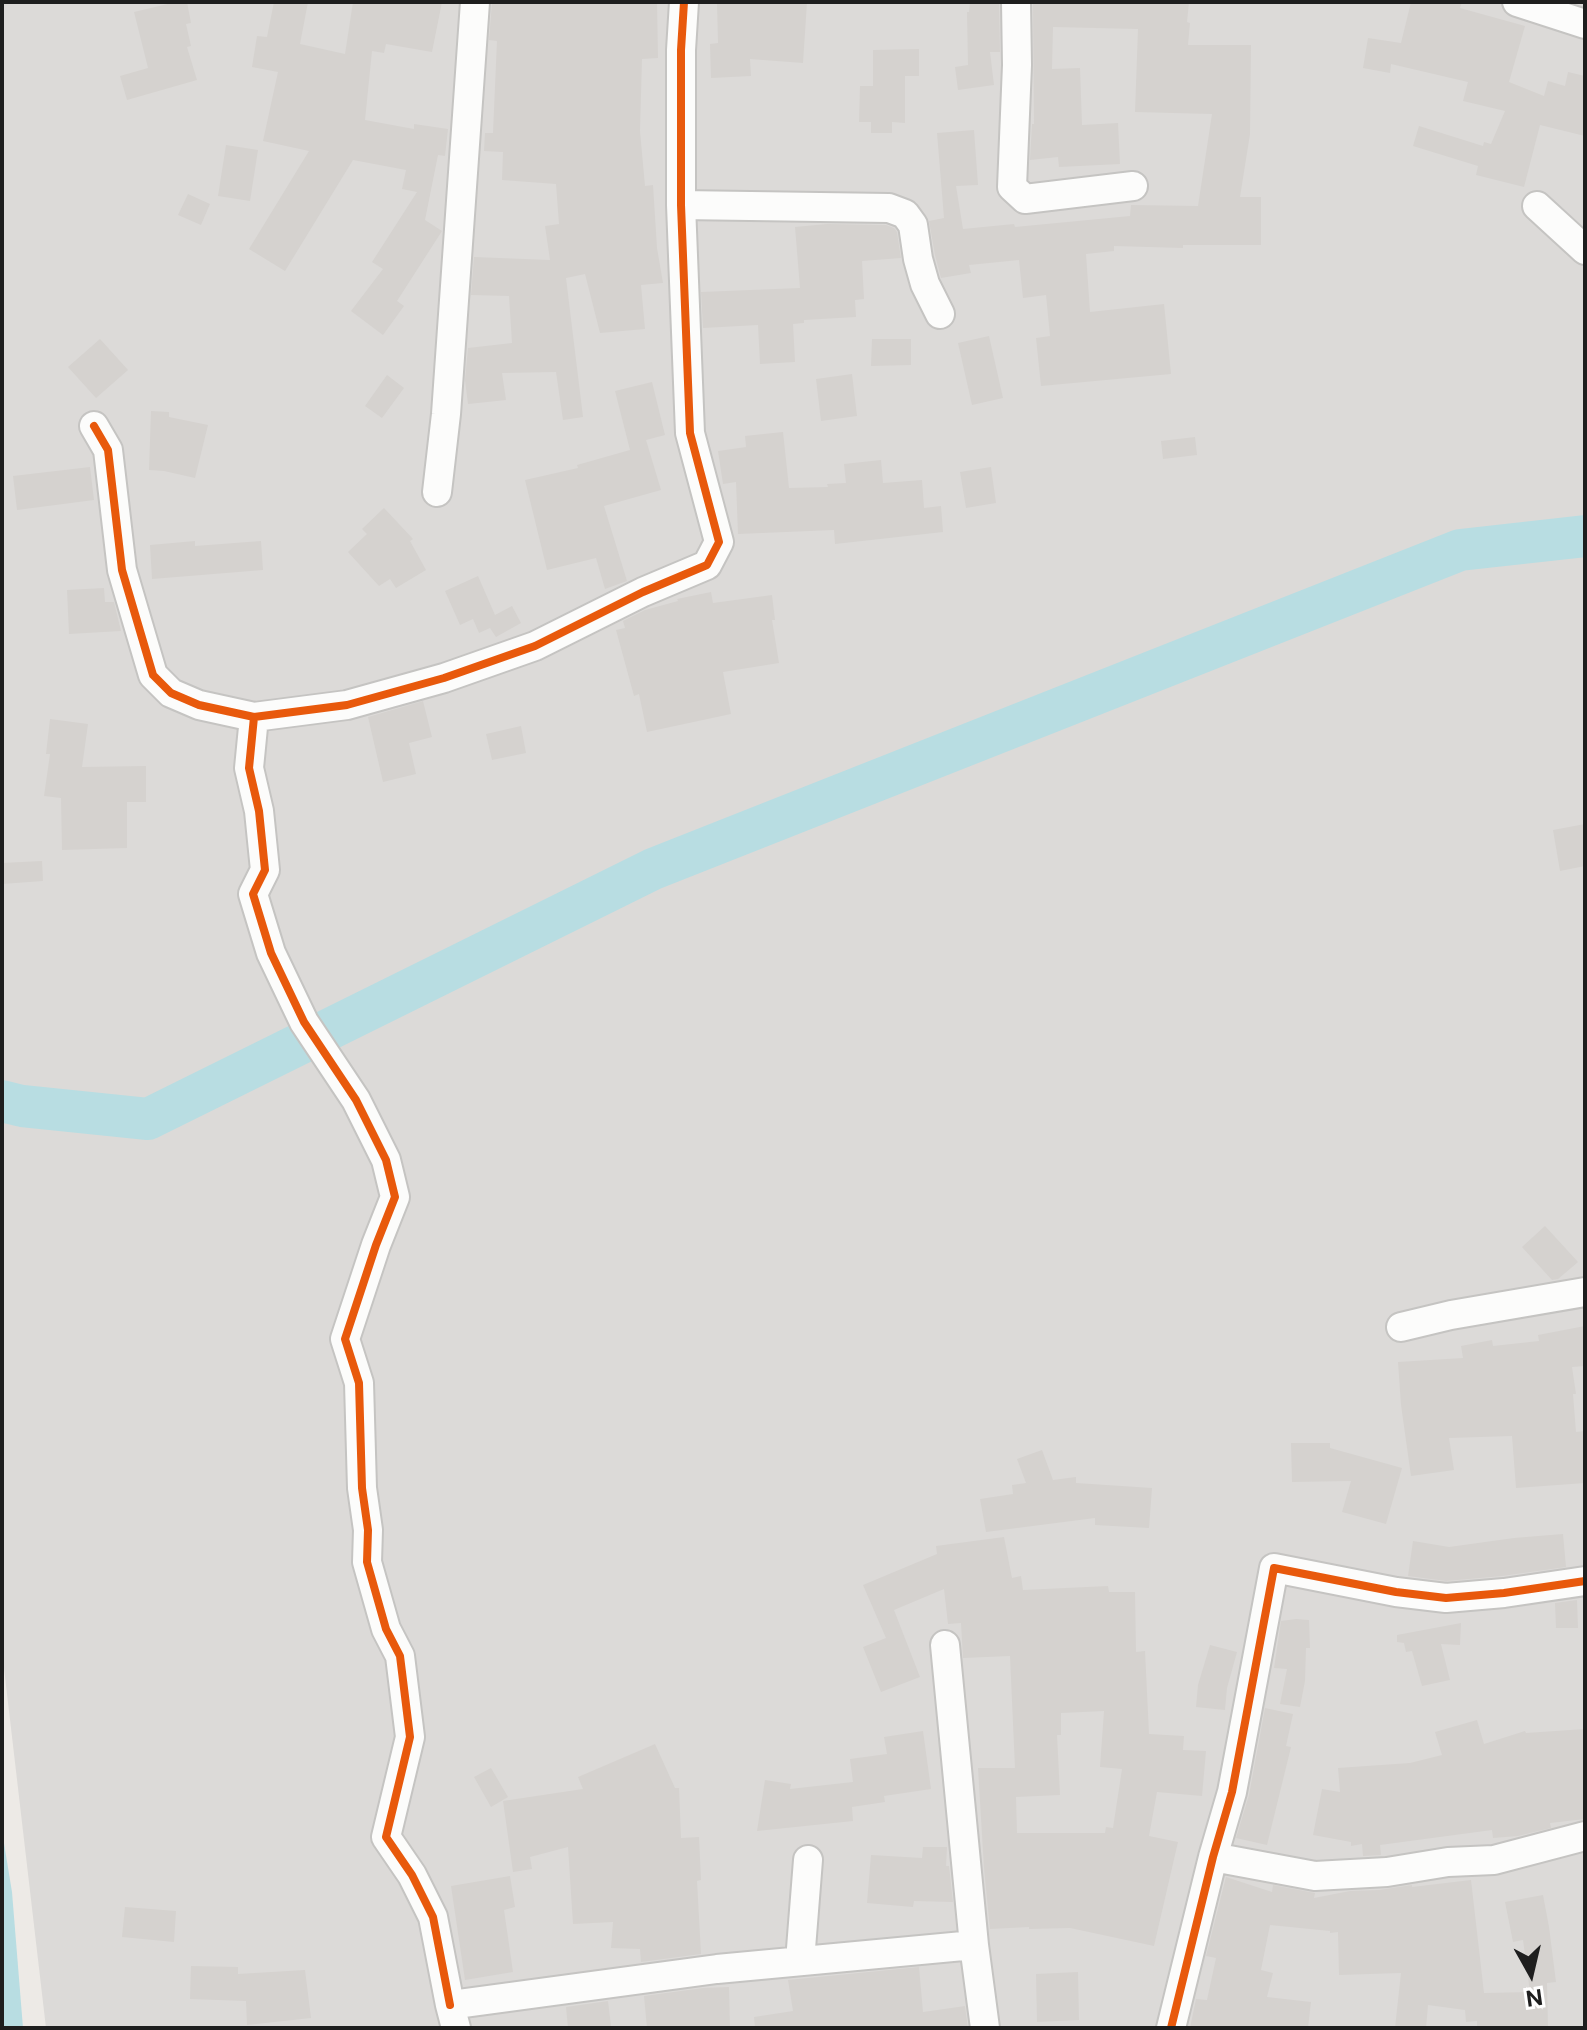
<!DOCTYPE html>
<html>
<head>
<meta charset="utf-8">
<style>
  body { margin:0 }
  #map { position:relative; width:1587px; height:2030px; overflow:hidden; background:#edeae6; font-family:"Public Sans",sans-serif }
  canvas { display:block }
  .frame { position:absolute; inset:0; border:4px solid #1e1e1e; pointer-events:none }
  .north { position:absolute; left:1491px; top:1934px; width:80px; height:80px; -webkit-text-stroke:6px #fff; paint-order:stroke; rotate:172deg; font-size:22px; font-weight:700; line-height:32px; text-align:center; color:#1e1e1e }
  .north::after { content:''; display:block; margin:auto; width:28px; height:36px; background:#1e1e1e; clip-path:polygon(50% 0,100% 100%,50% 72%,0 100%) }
</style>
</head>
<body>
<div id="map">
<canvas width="1587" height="2030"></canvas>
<div class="frame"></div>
<div class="north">N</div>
</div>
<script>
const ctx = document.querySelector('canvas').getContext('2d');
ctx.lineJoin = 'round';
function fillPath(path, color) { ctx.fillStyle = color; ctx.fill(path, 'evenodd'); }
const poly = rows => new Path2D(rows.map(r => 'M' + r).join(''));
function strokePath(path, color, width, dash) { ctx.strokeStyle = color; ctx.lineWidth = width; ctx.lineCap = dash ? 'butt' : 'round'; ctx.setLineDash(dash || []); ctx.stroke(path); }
fillPath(poly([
  [2,2,1585,2,1585,2028,46,2028,2,1651]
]), '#dcdad8');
fillPath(poly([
  [2,1831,12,1892,23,2028,2,2028]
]), '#b8dde2');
strokePath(poly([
  [2,1101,22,1106,148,1119,653,869,1460,550,1585,536]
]), '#b8dde2', 42);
fillPath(poly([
  [176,2,187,2,191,23,186,24,191,46,187,47,197,80,127,100,120,76,148,68,134,12],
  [274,2,308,2,300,44,345,54,353,2,442,2,432,52,386,44,384,53,372,51,365,120,414,129,414,124,448,129,445,156,438,155,425,220,442,231,397,301,404,306,383,335,351,311,383,269,372,262,417,192,402,189,406,170,353,160,285,271,249,249,309,151,263,141,278,72,252,67,257,36,267,37],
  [492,2,657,2,658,58,642,59,640,131,645,186,653,185,657,248,663,283,641,285,645,329,600,333,585,274,566,278,583,417,563,420,556,372,502,373,506,400,468,404,465,380,468,348,512,343,509,296,471,295,474,257,550,260,545,226,559,224,556,184,502,180,503,152,484,151,485,133,493,133,497,41,489,40],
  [717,2,807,2,803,63,750,59,751,76,711,78,710,44,718,43],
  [970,2,999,2,1000,52,990,52,994,85,958,90,955,67,968,65,967,12,969,12],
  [1033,2,1189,2,1187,22,1190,23,1188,45,1251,45,1250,134,1240,197,1261,197,1261,245,1183,245,1183,248,1114,246,1114,251,1086,254,1090,312,1164,304,1171,374,1041,386,1036,338,1050,336,1046,295,1023,298,1019,260,969,265,971,273,941,278,935,255,929,221,944,218,937,133,974,130,978,185,956,186,963,229,1014,224,1015,227,1130,216,1131,205,1198,206,1212,114,1135,112,1138,29,1053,27,1052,69,1080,68,1082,125,1118,123,1120,164,1059,167,1058,157,1030,160,1032,124,1034,124],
  [1411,2,1462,2,1460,8,1525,26,1509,82,1544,96,1548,81,1565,86,1568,72,1585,76,1585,136,1540,125,1524,187,1476,175,1478,166,1413,146,1419,126,1483,146,1484,142,1491,144,1505,111,1463,101,1468,82,1391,64,1390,73,1363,68,1368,38,1401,43],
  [919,49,919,76,905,76,905,123,892,122,892,133,871,133,871,122,859,122,860,86,873,86,873,50],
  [226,145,258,150,250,201,218,196],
  [188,194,210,204,201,225,178,215],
  [827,224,886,225,894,228,897,232,901,258,862,261,864,299,855,300,856,317,804,320,804,323,793,324,795,362,760,364,758,325,703,328,701,292,800,288,795,227],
  [989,336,1003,398,972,405,958,343],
  [100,339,128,370,96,398,68,367],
  [872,339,911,339,911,365,871,366],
  [852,374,857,416,821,421,816,379],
  [387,375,404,388,382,418,365,406],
  [652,382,665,435,646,440,661,490,604,506,627,581,605,589,596,558,547,570,525,480,578,468,577,465,630,450,615,391],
  [151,411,169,412,169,417,208,425,195,478,164,471,149,470],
  [783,432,789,488,828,487,827,484,846,483,844,464,881,460,883,483,922,480,924,508,941,506,943,532,835,544,834,530,738,534,736,482,723,484,718,451,746,447,745,436],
  [1195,437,1197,455,1163,459,1161,441],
  [90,467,94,500,17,510,13,476],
  [991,467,996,503,966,508,960,472],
  [384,508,413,539,410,541,426,570,396,588,390,579,379,586,348,552,367,534,362,529],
  [195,541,195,546,261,541,263,570,152,579,150,545],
  [478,576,495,615,512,606,521,623,496,637,490,628,479,633,473,619,460,625,445,591],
  [104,588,105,602,114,602,121,631,69,634,67,590],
  [711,592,713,603,772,595,775,620,772,620,779,663,723,672,731,714,647,732,639,694,634,696,616,630,625,628,623,621,645,610,678,601,677,599],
  [423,701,432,737,409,743,416,774,383,782,368,717],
  [50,719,88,724,82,767,146,766,146,802,127,802,127,848,62,850,61,798,44,796,50,754,46,754],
  [521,726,526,753,492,760,486,734],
  [1585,824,1585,866,1560,871,1553,830],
  [42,861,43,881,2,884,2,863],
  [1545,1226,1578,1262,1558,1279,1552,1280,1522,1247],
  [1585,1326,1585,1366,1572,1367,1576,1394,1573,1394,1576,1432,1585,1431,1585,1483,1516,1488,1512,1436,1449,1438,1454,1470,1411,1476,1401,1405,1398,1362,1463,1358,1461,1346,1492,1340,1493,1346,1539,1341,1538,1335],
  [1291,1443,1330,1443,1330,1448,1402,1468,1386,1524,1342,1512,1351,1481,1292,1482],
  [1042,1450,1053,1480,1076,1477,1076,1483,1152,1488,1149,1528,1095,1525,1095,1518,986,1532,980,1499,1013,1494,1012,1485,1026,1483,1017,1459],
  [1563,1534,1566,1567,1502,1576,1446,1581,1408,1576,1413,1541,1449,1547,1514,1538],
  [1004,1537,1012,1578,1021,1576,1023,1590,1108,1586,1109,1592,1135,1592,1136,1652,1145,1651,1149,1734,1184,1736,1183,1750,1206,1751,1202,1796,1157,1792,1149,1836,1178,1842,1154,1946,1070,1928,1029,1929,1029,1927,990,1929,984,1868,978,1768,1015,1768,1010,1656,963,1658,961,1623,948,1624,944,1589,894,1610,920,1677,881,1692,863,1647,886,1638,863,1585,937,1554,936,1546],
  [1104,1711,1100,1767,1122,1769,1113,1828,1106,1827,1105,1833,1017,1833,1016,1797,1060,1795,1057,1735,1061,1735,1061,1713],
  [1577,1600,1578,1628,1556,1628,1555,1603],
  [1296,1619,1309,1620,1310,1648,1306,1648,1305,1681,1300,1707,1280,1704,1287,1669,1274,1668,1281,1621],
  [1461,1623,1460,1645,1441,1644,1450,1680,1422,1686,1412,1651,1406,1652,1404,1643,1397,1642,1397,1635],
  [1210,1645,1237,1652,1227,1688,1225,1710,1196,1707,1198,1685],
  [1265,1708,1293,1714,1286,1746,1291,1747,1267,1845,1236,1838,1249,1795],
  [1477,1720,1484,1744,1525,1731,1526,1733,1585,1729,1585,1819,1550,1823,1551,1828,1518,1836,1493,1838,1492,1830,1380,1845,1381,1855,1363,1856,1362,1844,1351,1846,1351,1842,1313,1835,1322,1789,1340,1792,1338,1768,1410,1763,1442,1755,1435,1732],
  [923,1731,931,1789,884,1796,885,1802,852,1807,853,1821,757,1831,765,1780,791,1784,790,1789,853,1782,850,1759,887,1754,884,1737],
  [655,1744,675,1788,679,1788,681,1838,699,1837,701,1880,697,1881,701,1954,641,1962,640,1949,611,1948,613,1922,573,1924,568,1847,530,1857,532,1869,513,1872,503,1801,583,1789,578,1777],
  [491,1768,508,1797,491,1807,474,1777],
  [923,1847,947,1847,946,1866,949,1866,953,1902,914,1901,913,1907,867,1903,871,1855,922,1858],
  [510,1876,515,1907,504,1910,513,1972,465,1980,451,1886],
  [1226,1877,1272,1892,1273,1885,1315,1893,1314,1898,1350,1891,1379,1890,1412,1885,1412,1887,1471,1880,1484,1993,1530,1992,1523,1940,1513,1942,1505,1902,1543,1895,1549,1927,1556,1982,1547,1983,1548,2028,1477,2028,1477,2021,1466,2022,1465,2010,1428,2005,1426,2028,1395,2028,1401,1973,1339,1975,1338,1932,1330,1933,1330,1931,1270,1925,1261,1970,1273,1973,1267,1997,1311,2002,1308,2028,1190,2028,1196,1999,1207,2000,1216,1958,1206,1956],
  [125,1907,176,1911,174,1942,122,1937],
  [191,1966,238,1967,238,1974,305,1970,311,2018,247,2025,246,2001,190,1999],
  [919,1967,923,2012,965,2006,968,2028,755,2028,754,2017,793,2011,788,1980],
  [1078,1972,1079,2020,1037,2022,1036,1974],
  [729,1987,730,2028,647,2028,644,1996,703,1988],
  [608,2001,611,2026,568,2028,566,2007]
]), '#d5d2cf');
const minor = poly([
  [1016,2,1017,65,1012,187,1025,199,1133,186],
  [1517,2,1585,24],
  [681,205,889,208,905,214,913,225,918,259,925,284,940,314],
  [1537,206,1585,250],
  [94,426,108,450,122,570,153,675,171,693,199,705,254,717,347,705,444,678,535,646,643,592,707,565,719,542,690,433,681,205,681,50,684,2],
  [437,492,446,414,475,2],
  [254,717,249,768,259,811,265,870,253,894,271,953,304,1022,356,1100,386,1160,395,1197,376,1245,345,1339,359,1383,362,1488,368,1530,367,1562,386,1629,400,1656,410,1737,386,1837,412,1875,433,1917,450,2005],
  [1401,1327,1451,1315,1585,1292],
  [945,1645,974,1945],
  [1213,1857,1315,1876,1387,1872,1448,1862,1494,1860,1585,1836],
  [800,1961,808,1860],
  [456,2028,450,2005,717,1969,974,1945,985,2028],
  [1171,2028,1213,1857,1232,1792,1274,1568,1396,1592,1446,1598,1504,1593,1585,1581]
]);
strokePath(minor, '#c5c4c2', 32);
strokePath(minor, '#fcfcfb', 28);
strokePath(poly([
  [94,426,108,450,122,570,153,675,171,693,199,705,254,717,347,705,444,678,535,646,643,592,707,565,719,542,690,433,681,205,681,50,684,2],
  [254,717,249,768,259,811,265,870,253,894,271,953,304,1022,356,1100,386,1160,395,1197,376,1245,345,1339,359,1383,362,1488,368,1530,367,1562,386,1629,400,1656,410,1737,386,1837,412,1875,433,1917,450,2005],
  [1171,2028,1213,1857,1232,1792,1274,1568,1396,1592,1446,1598,1504,1593,1585,1581]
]), '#e8590c', 8);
</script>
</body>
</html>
